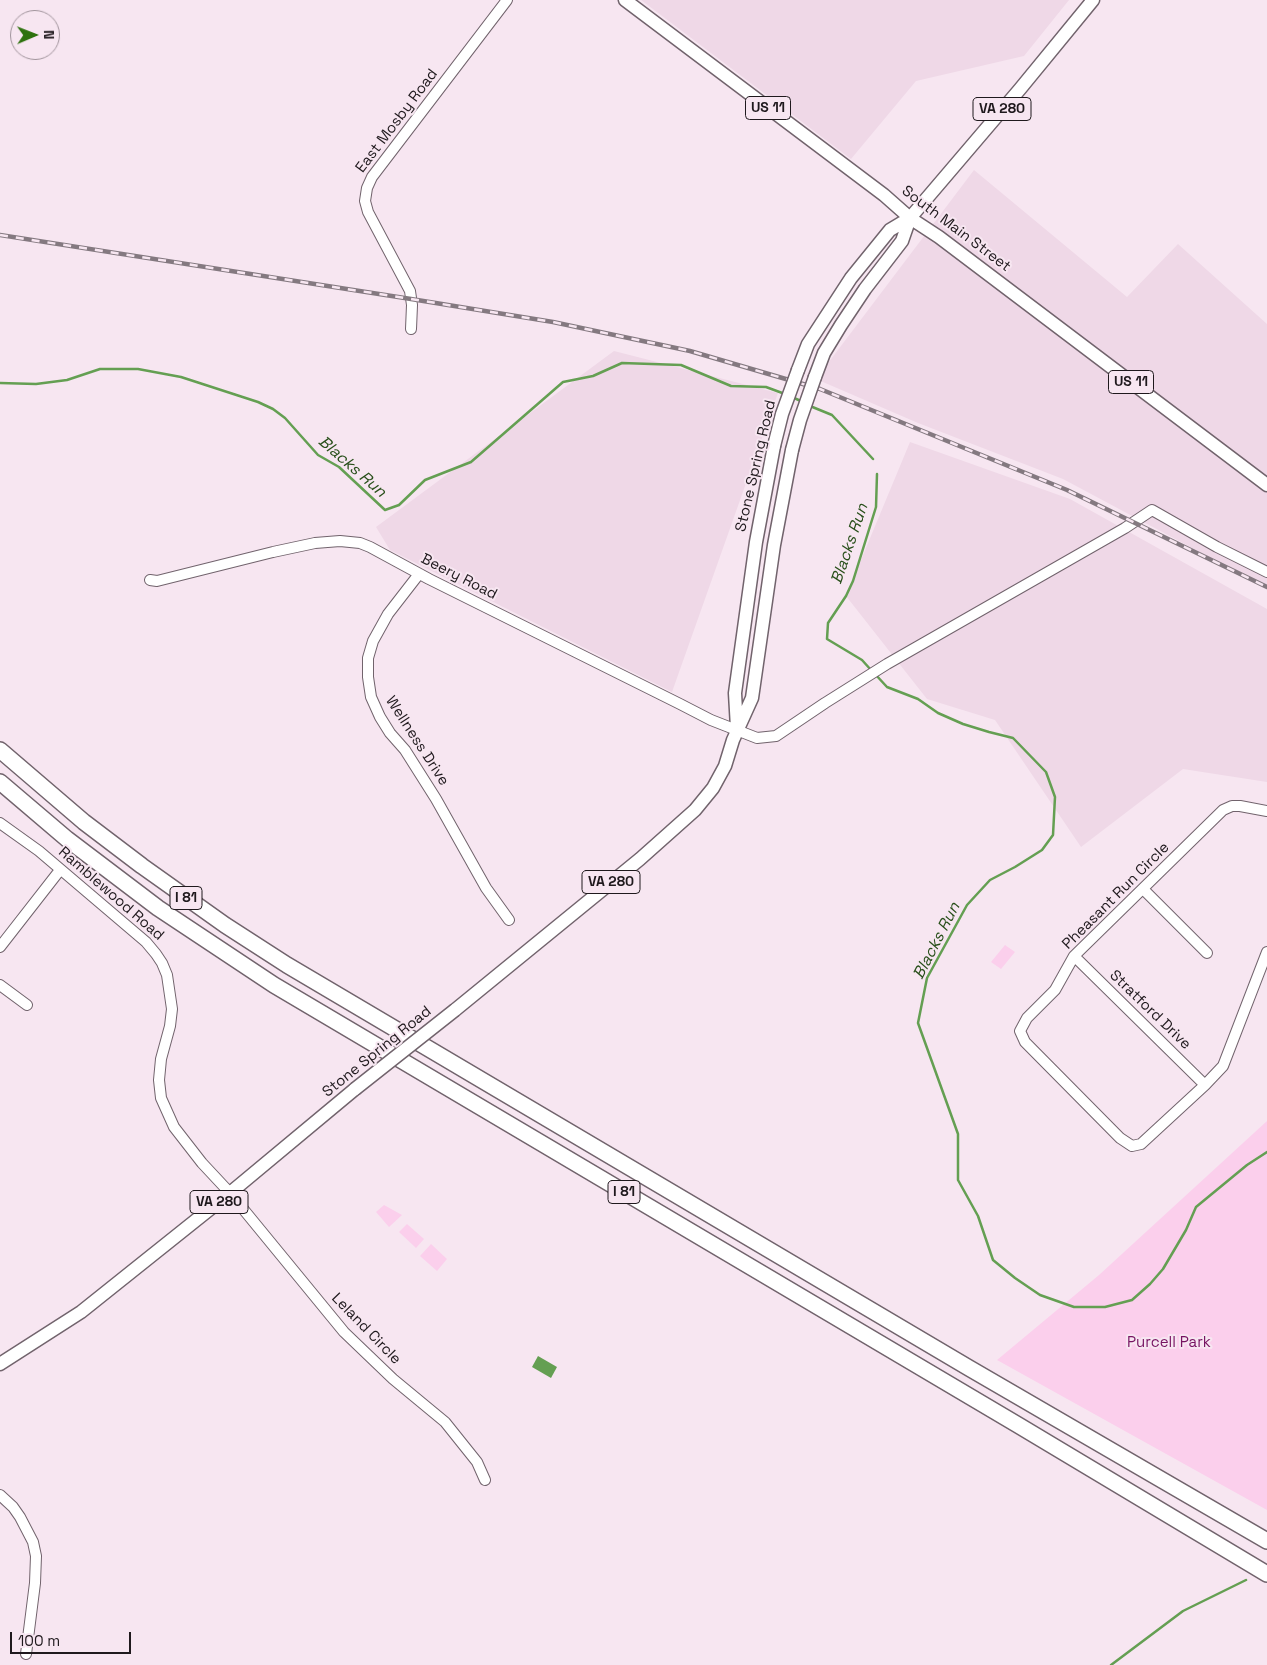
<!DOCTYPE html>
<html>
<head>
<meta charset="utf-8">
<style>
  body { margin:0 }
  #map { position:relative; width:1267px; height:1665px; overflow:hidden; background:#f7e6f1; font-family:"Space Grotesk",sans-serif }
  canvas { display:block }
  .north { position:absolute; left:10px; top:10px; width:50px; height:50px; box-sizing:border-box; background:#f7e6f1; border:1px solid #a1949c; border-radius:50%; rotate:89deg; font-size:14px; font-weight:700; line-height:20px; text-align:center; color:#1f191d }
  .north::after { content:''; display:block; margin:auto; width:18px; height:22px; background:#2e720f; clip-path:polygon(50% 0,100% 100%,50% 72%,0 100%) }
  .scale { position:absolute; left:10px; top:1632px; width:121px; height:22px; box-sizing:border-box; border:2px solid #1f191d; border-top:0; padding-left:6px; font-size:15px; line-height:18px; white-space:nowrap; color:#1f191d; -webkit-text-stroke:4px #f7e6f1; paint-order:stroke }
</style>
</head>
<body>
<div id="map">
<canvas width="1267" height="1665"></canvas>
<div class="north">N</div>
<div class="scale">100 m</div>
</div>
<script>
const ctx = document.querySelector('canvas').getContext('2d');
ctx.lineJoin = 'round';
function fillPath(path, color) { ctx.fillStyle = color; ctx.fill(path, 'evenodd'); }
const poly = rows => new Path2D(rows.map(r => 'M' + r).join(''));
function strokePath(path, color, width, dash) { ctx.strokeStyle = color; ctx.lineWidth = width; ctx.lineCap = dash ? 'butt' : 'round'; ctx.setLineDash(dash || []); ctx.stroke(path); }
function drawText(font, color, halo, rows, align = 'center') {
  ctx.font = font + ' "Space Grotesk",sans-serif'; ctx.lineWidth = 4; ctx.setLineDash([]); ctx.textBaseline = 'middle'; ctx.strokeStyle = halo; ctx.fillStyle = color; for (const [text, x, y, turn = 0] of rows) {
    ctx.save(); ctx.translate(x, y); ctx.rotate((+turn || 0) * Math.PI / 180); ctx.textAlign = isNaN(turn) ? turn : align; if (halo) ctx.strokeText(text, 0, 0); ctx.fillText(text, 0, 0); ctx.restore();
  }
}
fillPath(poly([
  [641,0,1069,0,1024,56,916,81,851,159],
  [974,170,1127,297,1178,244,1267,324,1267,588,1063,479,918,423,816,379],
  [614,351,778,393,672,692,390,550,376,527],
  [910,442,1070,499,1267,609,1267,782,1183,769,1081,847,995,720,927,699,846,596]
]), '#efd8e7');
fillPath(poly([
  [1005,945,1015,952,1001,969,991,962],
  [1267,1121,1267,1510,997,1360,1099,1275],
  [384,1205,402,1215,389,1227,376,1212],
  [407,1224,424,1239,416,1248,399,1232],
  [431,1244,447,1259,437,1271,420,1256]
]), '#fbcfec');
fillPath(poly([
  [538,1356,557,1367,551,1378,532,1367]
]), '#649f52');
strokePath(poly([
  [0,383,36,384,67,380,100,369,138,369,181,377,258,402,273,409,285,418,318,455,339,467,385,510,399,505,425,480,471,462,563,382,593,376,622,363,681,365,731,386,766,387,785,394],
  [792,397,803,402],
  [810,406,832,415,873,459],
  [871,670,862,660,827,639,828,623,846,596,853,581,876,507,877,474],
  [875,674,887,687,918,699,938,713,963,724,989,732,1013,738,1046,772,1055,797,1053,835,1042,850,1015,867,990,880,967,905,927,978,918,1023,958,1134,958,1180,978,1216,993,1260,1015,1278,1040,1295,1074,1307,1105,1307,1132,1300,1150,1284,1163,1269,1186,1230,1196,1207,1247,1165,1267,1152],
  [1111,1665,1183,1611,1246,1580]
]), '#649f52', 2.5);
const minor = poly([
  [411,329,412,305,410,291,368,212,365,201,367,188,372,177,507,0],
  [419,574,388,614,373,641,368,658,368,677,371,697,380,717,390,733,405,750,436,799,486,888,509,920],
  [150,580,157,581,273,552,315,543,340,541,360,543,370,547,429,579,680,704,711,720,757,738,776,736,825,703,887,664,1125,528,1152,510,1217,547,1267,572],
  [1267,811,1240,806,1232,806,1223,810,1074,956,1055,990,1027,1018,1020,1031,1025,1042,1120,1138,1132,1146,1141,1144,1205,1085,1223,1066,1267,952],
  [0,823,39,851,146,942,156,954,162,963,167,975,172,1009,170,1026,161,1059,159,1080,161,1098,174,1127,202,1163,230,1193,344,1332,393,1379,445,1422,477,1462,485,1480],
  [1143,889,1207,953],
  [0,947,60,870],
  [1074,956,1205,1085],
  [0,985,27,1005],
  [0,1495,13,1507,20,1517,33,1542,36,1556,35,1583,26,1654]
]);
const major = poly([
  [625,0,884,195,910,218,939,237,1267,485],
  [798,370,808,344,851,278,890,230,910,218,1020,89,1093,0],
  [815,377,824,353,841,325,865,289,902,241,910,218],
  [737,728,735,693,756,542,774,446],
  [455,1010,640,859,695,810,713,788,725,766,733,740,752,698,774,545,792,450],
  [0,1364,81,1312,230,1193,355,1089]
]);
const highway = poly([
  [0,750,84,822,142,866,225,925,287,965,969,1368,1267,1541],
  [0,782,67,839,158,908,274,985,1018,1425,1267,1574]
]);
strokePath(minor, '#71636c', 12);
strokePath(major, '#71636c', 15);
strokePath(highway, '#71636c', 18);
strokePath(minor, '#fff', 10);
strokePath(major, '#fff', 12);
strokePath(highway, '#fff', 15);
const rail = poly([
  [0,235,411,299,553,322,690,351,820,389,1067,490,1267,587]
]);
strokePath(rail, '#847980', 4.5);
strokePath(rail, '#f7e6f1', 2.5, [8]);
const majorBridge = poly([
  [774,446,782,414,798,370],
  [792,450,800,420,815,377],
  [355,1089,455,1010]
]);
strokePath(majorBridge, '#71636c', 15, []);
strokePath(majorBridge, '#fff', 12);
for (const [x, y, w] of [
  [768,108,45],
  [1002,109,58],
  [1131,382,45],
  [611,882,58],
  [186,898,32],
  [624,1192,32],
  [219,1202,58]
]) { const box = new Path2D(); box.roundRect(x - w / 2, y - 11.5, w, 23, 4); ctx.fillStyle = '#f7e6f1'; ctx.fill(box); strokePath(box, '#1f191d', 1); }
drawText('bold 14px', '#1f191d', null, [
  ["US 11",768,108],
  ["VA 280",1002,109],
  ["US 11",1131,382],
  ["VA 280",611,882],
  ["I 81",186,898],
  ["I 81",624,1192],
  ["VA 280",219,1202]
]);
drawText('15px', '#1f191d', '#f7e6f1', [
  ["East Mosby Road",397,121,-53],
  ["South Main Street",956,229,37],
  ["Stone Spring Road",756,466,-77],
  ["Beery Road",459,577,27],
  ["Wellness Drive",417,741,57],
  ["Ramblewood Road",111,894,41],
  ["Pheasant Run Circle",1116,896,-45],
  ["Stratford Drive",1150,1010,44],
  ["Stone Spring Road",377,1052,-39],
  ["Leland Circle",366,1329,46]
]);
drawText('15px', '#771462', '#f7e6f1', [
  ["Purcell Park",1169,1343]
]);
drawText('italic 16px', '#284f1a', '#f7e6f1', [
  ["Blacks Run",352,467,41],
  ["Blacks Run",850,544,-71],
  ["Blacks Run",937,941,-63]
]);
</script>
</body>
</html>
